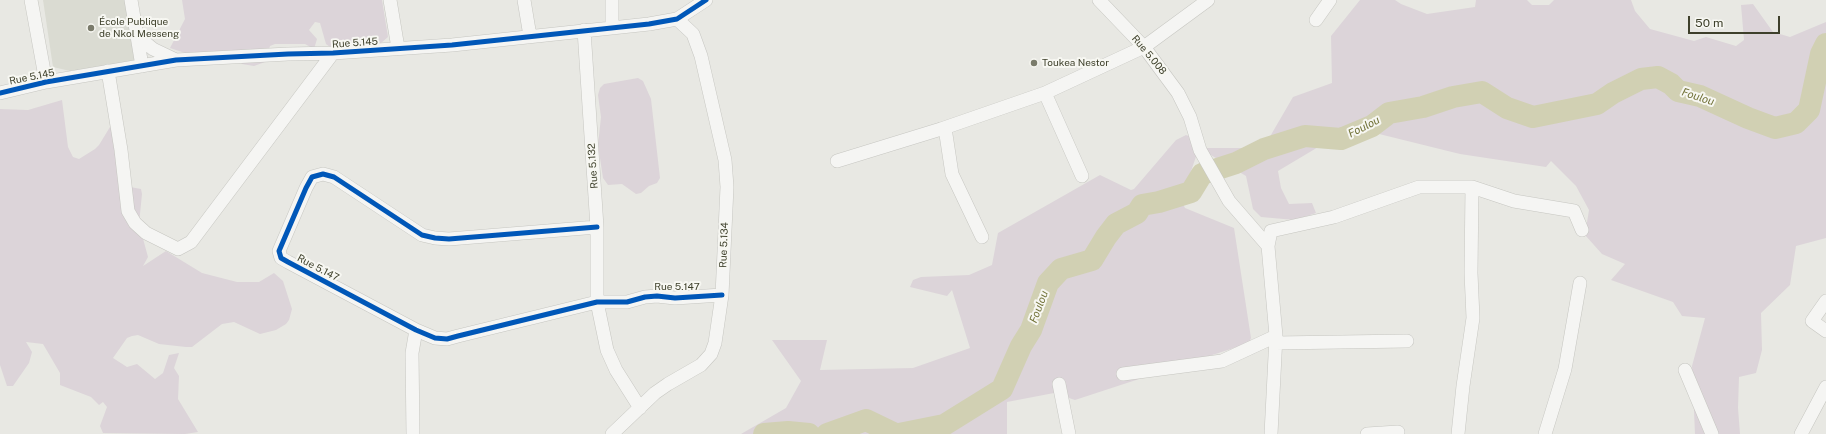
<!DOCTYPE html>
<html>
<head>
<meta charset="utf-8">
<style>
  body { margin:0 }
  #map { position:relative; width:1826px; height:434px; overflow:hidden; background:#e8e8e3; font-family:"Public Sans",sans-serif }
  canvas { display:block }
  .scale { position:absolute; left:1688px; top:16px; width:92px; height:18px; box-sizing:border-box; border:2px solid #3e402b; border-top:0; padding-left:5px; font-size:12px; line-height:14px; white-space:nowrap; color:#3e402b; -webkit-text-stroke:3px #f7f7f2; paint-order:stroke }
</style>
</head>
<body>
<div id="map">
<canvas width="1826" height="434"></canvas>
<div class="scale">50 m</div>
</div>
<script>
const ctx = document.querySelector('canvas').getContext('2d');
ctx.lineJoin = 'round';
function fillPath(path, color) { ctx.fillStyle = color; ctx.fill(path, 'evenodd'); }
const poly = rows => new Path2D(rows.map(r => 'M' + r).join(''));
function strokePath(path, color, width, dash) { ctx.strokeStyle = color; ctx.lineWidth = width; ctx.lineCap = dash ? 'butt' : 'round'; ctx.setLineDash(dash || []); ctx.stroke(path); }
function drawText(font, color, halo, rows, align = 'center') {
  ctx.font = font + ' "Public Sans",sans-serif'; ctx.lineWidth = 4; ctx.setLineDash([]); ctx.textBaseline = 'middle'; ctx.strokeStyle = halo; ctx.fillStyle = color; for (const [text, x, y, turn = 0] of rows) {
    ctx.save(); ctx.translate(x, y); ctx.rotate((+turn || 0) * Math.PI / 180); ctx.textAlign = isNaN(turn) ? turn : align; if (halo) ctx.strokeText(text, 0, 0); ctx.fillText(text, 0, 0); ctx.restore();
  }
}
fillPath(poly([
  [43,0,131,0,140,60,70,71,53,67]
]), '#dadbd2');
fillPath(poly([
  [182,0,382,0,388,37,381,43,335,51,326,44,320,23,315,22,309,30,317,39,314,49,305,44,275,44,270,46,265,62,254,66,242,64,236,54,191,55,170,48,185,19],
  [1360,0,1395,0,1401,4,1427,14,1475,7,1476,0,1527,0,1532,5,1549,5,1554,0,1631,0,1635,11,1650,29,1694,41,1706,37,1736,46,1744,40,1741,5,1753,4,1773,32,1790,37,1826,22,1826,238,1796,246,1790,285,1761,313,1762,350,1756,373,1739,377,1738,408,1740,434,1695,434,1692,366,1705,318,1682,316,1673,302,1611,280,1625,264,1602,254,1585,235,1589,210,1576,186,1551,161,1546,167,1460,154,1367,131,1335,137,1278,171,1281,188,1289,204,1312,203,1316,213,1295,220,1261,217,1253,209,1246,176,1199,148,1181,200,1185,208,1234,228,1251,338,1249,343,1075,400,1054,393,1007,402,1007,434,741,434,786,408,801,381,772,340,827,340,820,370,913,368,970,348,952,290,947,296,910,287,913,280,921,277,969,275,992,265,998,233,1100,175,1131,190,1134,189,1176,140,1186,135,1191,137,1199,148,1245,148,1268,140,1293,97,1332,83,1331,36],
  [638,78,643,81,651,99,660,178,657,183,649,186,641,193,636,194,622,184,608,185,603,178,598,145,601,117,598,95,600,88,604,84],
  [62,100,68,147,73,157,79,159,95,149,99,145,110,127,122,140,130,187,141,189,142,194,139,224,148,257,143,266,166,251,202,273,237,282,259,282,274,273,283,281,292,309,289,320,286,324,276,330,260,334,234,322,222,324,192,347,186,347,159,344,138,335,132,336,127,338,113,358,127,367,137,364,155,379,163,373,169,355,179,353,174,368,179,376,178,399,198,432,185,434,103,433,100,426,107,407,103,402,99,405,91,397,60,385,60,373,43,344,26,342,32,352,29,363,13,386,7,386,0,365,0,109,28,110]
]), '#dcd4d9');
strokePath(poly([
  [764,434,788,432,809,434],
  [827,434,866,420,895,434],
  [899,434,944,425,1002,389,1021,346,1031,330,1048,283,1061,269,1092,260,1106,237,1116,224,1137,213,1142,205,1159,202,1191,192,1202,174,1236,163,1264,149,1305,136,1341,139,1372,126,1389,113,1423,107,1453,97,1482,92,1507,108,1533,117,1597,104,1613,93,1641,79,1658,77,1671,84,1678,91,1700,96,1748,118,1775,128,1796,123,1809,110,1821,54,1826,44]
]), '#d1d0b3', 22);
const street = poly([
  [31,0,46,82],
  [131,0,137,36,153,49,176,60],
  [390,0,398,48],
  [524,0,530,36],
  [612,0,612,28],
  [1099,0,1144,47,1178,93,1190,117,1200,150,1229,201,1268,246,1276,336,1271,434],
  [1316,20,1330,0],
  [584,30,597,227,597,302,607,350,616,370,640,408],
  [137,36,142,66],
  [108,71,121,150,128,211,135,223,146,233,178,249,191,242,333,53],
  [0,93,46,82,176,60,288,54,333,53,452,45,649,24,677,19,706,0],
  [1045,93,1082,176],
  [945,128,952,174,982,237],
  [837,161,941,129,1045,93,1144,47,1208,0],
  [597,227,449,239,435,238,422,235,334,177,323,174,312,177,306,188,279,251,281,258,288,262,416,330,435,338,447,339,458,336,597,302,627,302,645,297,657,296,675,298,722,295],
  [1268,246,1271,231,1334,217,1419,187,1472,187,1514,201,1574,211,1582,230],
  [1826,301,1812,321,1826,331],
  [1276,343,1407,341],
  [1685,370,1712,434],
  [1123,374,1222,361,1276,336],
  [1059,384,1069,434],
  [413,434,412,353,416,330],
  [612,434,655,393,668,384,701,365,711,354,715,343,722,295,727,187,725,160,701,56,693,34,677,19],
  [1367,434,1398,432],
  [1458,434,1463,386,1473,318,1471,273,1472,187],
  [1545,434,1565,369,1580,283],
  [1801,434,1826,387]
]);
strokePath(street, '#c6c6c1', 14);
strokePath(street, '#f5f5f3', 13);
strokePath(poly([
  [0,93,46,82,176,60,288,54,333,53,452,45,649,24,677,19,706,0],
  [597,227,449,239,435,238,422,235,334,177,323,174,312,177,306,188,279,251,281,258,288,262,416,330,435,338,447,339,458,336,597,302,627,302,645,297,657,296,675,298,722,295]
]), '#0057b8', 5);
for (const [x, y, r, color] of [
  [91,28,4,"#7a7b6b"],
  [1034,63,4,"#7a7b6b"]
]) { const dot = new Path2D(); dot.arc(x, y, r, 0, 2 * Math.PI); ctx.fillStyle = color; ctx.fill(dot); strokePath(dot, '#f7f7f2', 1.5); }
drawText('10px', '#3e402b', '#f7f7f2', [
  ["École Publique",99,22],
  ["de Nkol Messeng",99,34],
  ["Toukea Nestor",1042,63]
], 'left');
drawText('10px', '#3e402b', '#f7f7f2', [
  ["Rue 5.145",355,43,-4],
  ["Rue 5.008",1149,55,50],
  ["Rue 5.145",32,77,-11],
  ["Rue 5.132",593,166,-94],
  ["Rue 5.134",724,245,-88],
  ["Rue 5.147",318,268,28],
  ["Rue 5.147",677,287]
]);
drawText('italic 11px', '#717238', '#f7f7f2', [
  ["Foulou",1698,97,18],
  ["Foulou",1364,127,-27],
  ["Foulou",1039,307,-69]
]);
</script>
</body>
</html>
